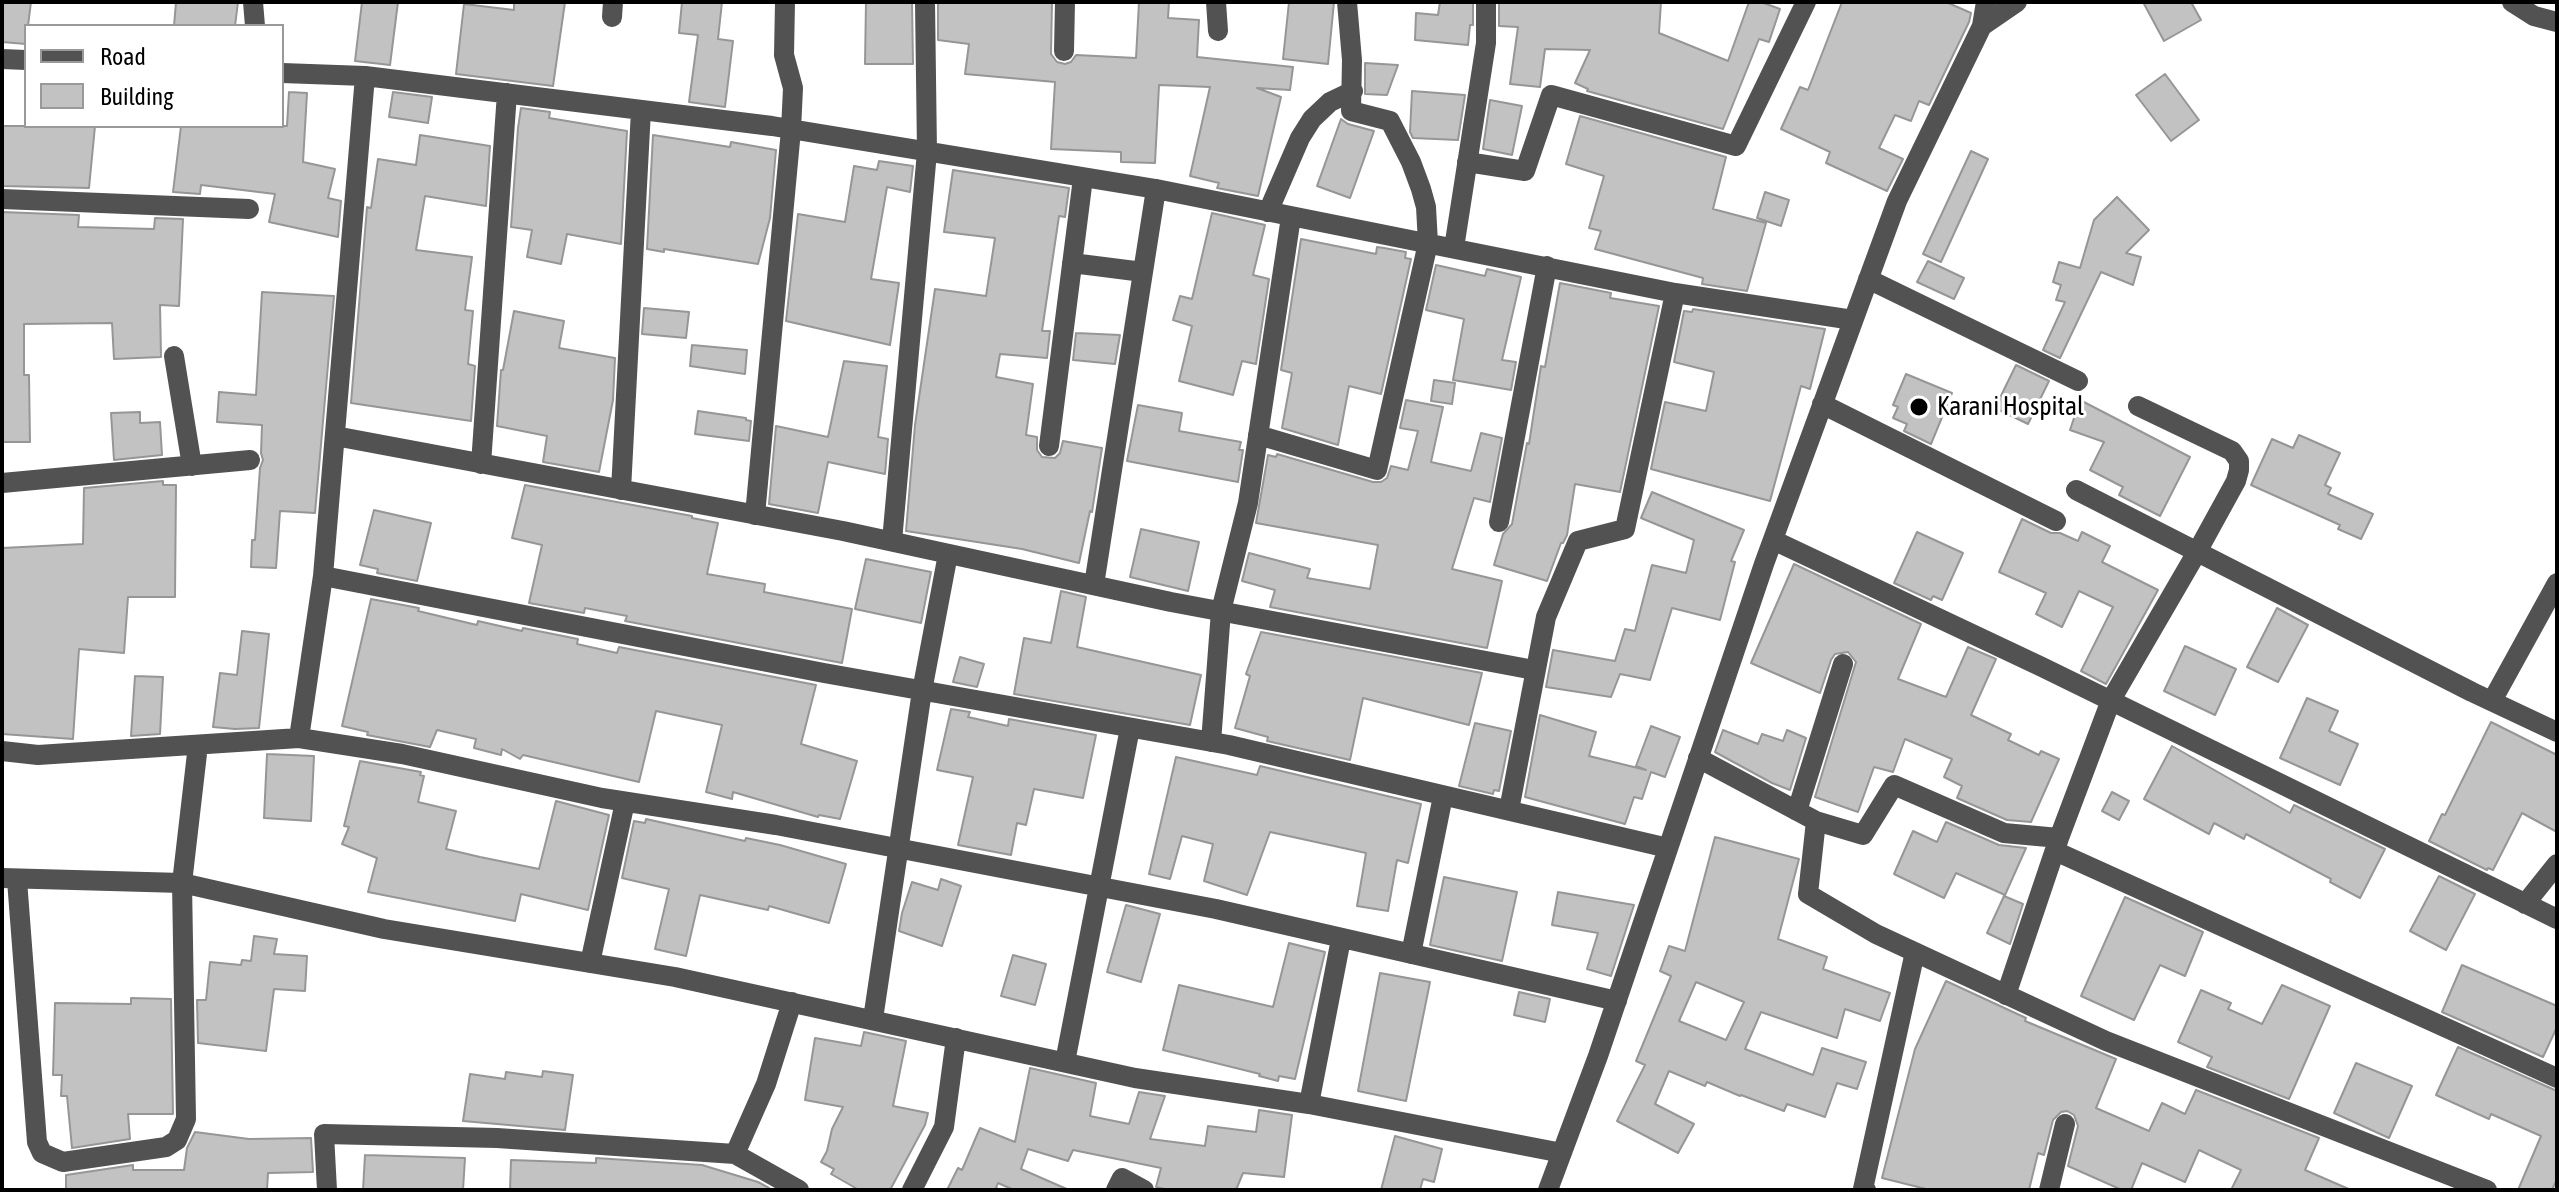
<!DOCTYPE html>
<html>
<head>
<meta charset="utf-8">
<style>
  body { margin:0 }
  #map { position:relative; width:2559px; height:1192px; overflow:hidden; background:#fff; font-family:"Asap Condensed",sans-serif }
  canvas { display:block }
  .frame { position:absolute; inset:0; border:4px solid #000; pointer-events:none }
  .legend { position:absolute; left:24px; top:24px; width:260px; height:104px; box-sizing:border-box; background:#fff; border:2px solid #999; margin:0; padding:10px 14px; list-style:none; font-size:24px; color:#000 }
  .legend li { display:flex; align-items:center; gap:16px; height:40px }
  .legend b { width:40px; border:2px solid #999 }
</style>
</head>
<body>
<div id="map">
<canvas width="2559" height="1192"></canvas>
<div class="frame"></div>
<ul class="legend">
<li><b style="height:10px;background:#525252"></b>Road</li>
<li><b style="height:22px;background:#c2c2c2"></b>Building</li>
</ul>
</div>
<script>
const ctx = document.querySelector('canvas').getContext('2d');
ctx.lineJoin = 'round';
function fillPath(path, color) { ctx.fillStyle = color; ctx.fill(path, 'evenodd'); }
const poly = rows => new Path2D(rows.map(r => 'M' + r).join(''));
function strokePath(path, color, width, dash) { ctx.strokeStyle = color; ctx.lineWidth = width; ctx.lineCap = dash ? 'butt' : 'round'; ctx.setLineDash(dash || []); ctx.stroke(path); }
function drawText(font, color, halo, rows, align = 'center') {
  ctx.font = font + ' "Asap Condensed",sans-serif'; ctx.lineWidth = 6; ctx.setLineDash([]); ctx.textBaseline = 'middle'; ctx.strokeStyle = halo; ctx.fillStyle = color; for (const [text, x, y, turn = 0] of rows) {
    ctx.save(); ctx.translate(x, y); ctx.rotate((+turn || 0) * Math.PI / 180); ctx.textAlign = isNaN(turn) ? turn : align; if (halo) ctx.strokeText(text, 0, 0); ctx.fillText(text, 0, 0); ctx.restore();
  }
}
const building = poly([
  [2,2,31,2,28,26,26,26,26,44,2,42,2,2],
  [176,2,238,2,235,26,174,26,176,2],
  [362,2,398,2,390,65,355,61,362,2],
  [514,2,565,2,553,86,456,74,464,4,514,10,514,2],
  [682,2,722,2,718,39,733,41,725,107,689,102,698,35,679,33,682,2],
  [866,2,912,2,913,64,865,64,866,2],
  [938,2,1052,2,1051,54,1057,62,1065,64,1071,62,1076,55,1136,58,1139,2,1169,2,1168,18,1199,20,1197,57,1293,67,1290,90,1257,88,1281,97,1258,196,1217,188,1219,183,1190,176,1210,87,1159,85,1155,163,1121,162,1121,152,1051,149,1055,82,965,74,969,44,938,40,938,2],
  [1289,2,1334,2,1328,64,1283,59,1289,2],
  [1440,2,1473,2,1473,25,1470,25,1468,45,1415,40,1416,13,1438,15,1440,2],
  [1499,2,1661,2,1659,33,1728,61,1749,2,1761,2,1780,9,1769,42,1759,39,1723,129,1587,91,1588,89,1575,83,1590,50,1545,49,1540,87,1510,84,1518,27,1499,26,1499,2],
  [1842,2,1946,2,1971,13,1969,22,1929,105,1919,101,1911,121,1895,115,1879,148,1903,159,1887,191,1826,163,1830,152,1781,129,1800,87,1808,90,1842,2],
  [2143,2,2191,2,2201,20,2164,41,2143,2],
  [1365,63,1398,65,1387,95,1365,94,1365,63],
  [2165,74,2199,120,2171,141,2136,95,2165,74],
  [1412,91,1465,95,1458,140,1413,138,1410,132,1412,91],
  [289,92,307,93,303,162,335,169,328,198,341,201,338,237,269,222,275,194,201,185,200,194,173,192,181,126,287,126,289,92],
  [393,92,432,97,428,123,389,117,393,92],
  [1490,100,1522,106,1512,155,1483,149,1490,100],
  [521,108,550,112,549,118,627,131,621,244,567,234,561,264,527,257,532,230,511,227,518,128,521,108],
  [1580,116,1726,157,1713,209,1766,223,1747,291,1702,284,1703,278,1595,249,1601,231,1589,228,1604,176,1566,164,1580,116],
  [1341,119,1348,124,1374,131,1350,198,1317,186,1341,119],
  [2,126,95,126,89,188,2,186,2,126],
  [420,135,490,146,486,206,425,196,416,250,472,257,465,310,473,311,468,364,475,366,471,421,351,403,367,207,371,208,378,159,416,165,420,135],
  [653,135,730,147,731,142,776,150,770,218,758,264,664,249,664,252,647,249,653,135],
  [1971,151,1988,159,1941,262,1923,254,1971,151],
  [879,161,913,166,910,192,887,187,871,279,899,283,890,345,786,321,798,214,845,222,854,166,877,170,879,161],
  [953,170,1069,188,1065,217,1059,216,1042,331,1050,331,1047,358,1000,354,996,377,1033,384,1026,435,1037,437,1037,450,1042,457,1055,458,1060,453,1063,441,1102,448,1092,512,1090,511,1079,563,1022,549,906,531,915,425,935,289,986,296,995,238,944,232,953,170],
  [1765,192,1789,200,1781,226,1757,218,1765,192],
  [2117,197,2149,230,2126,253,2141,257,2133,285,2101,272,2060,358,2043,350,2065,302,2056,300,2061,285,2053,282,2059,262,2080,268,2094,220,2117,197],
  [2,212,79,215,78,227,154,229,155,218,183,219,179,306,160,305,161,357,114,359,112,323,24,324,24,375,29,375,30,442,2,442,2,212],
  [1212,213,1265,225,1253,275,1269,279,1256,364,1242,361,1233,395,1179,381,1192,326,1173,320,1180,296,1192,299,1212,213],
  [1301,239,1376,254,1377,247,1384,248,1406,252,1405,258,1411,259,1381,394,1349,386,1338,445,1282,428,1292,373,1281,370,1301,239],
  [1928,261,1964,278,1954,299,1917,282,1928,261],
  [1436,265,1485,276,1487,269,1521,277,1502,360,1516,362,1511,390,1453,380,1464,319,1426,310,1436,265],
  [1560,283,1611,293,1610,298,1659,306,1620,492,1575,484,1567,535,1563,543,1561,543,1547,581,1494,565,1503,534,1512,524,1527,443,1529,444,1541,366,1545,367,1560,283],
  [262,292,334,296,315,513,280,511,276,568,251,567,252,540,255,540,260,468,263,460,261,453,262,425,217,422,219,392,256,395,262,292],
  [644,308,689,312,686,338,642,334,644,308],
  [1693,309,1825,329,1810,389,1801,386,1770,501,1651,469,1665,402,1706,411,1714,372,1674,362,1684,311,1692,312,1693,309],
  [514,311,564,321,559,348,615,358,613,400,599,472,543,462,547,436,497,426,501,370,503,370,514,311],
  [1076,333,1120,335,1115,364,1073,360,1076,333],
  [692,345,747,350,745,374,690,366,692,345],
  [844,361,887,366,878,437,888,439,885,474,828,462,818,513,769,504,776,426,828,437,844,361],
  [2016,365,2049,381,2028,424,1995,408,2016,365],
  [1906,374,1952,393,1931,444,1904,431,1907,424,1893,418,1898,407,1893,405,1906,374],
  [1434,380,1455,383,1452,404,1431,401,1434,380],
  [1406,400,1443,407,1431,462,1471,471,1481,433,1502,438,1490,502,1474,498,1452,569,1502,581,1487,648,1270,607,1275,590,1242,581,1249,553,1310,569,1307,578,1370,589,1378,545,1256,523,1268,455,1276,457,1277,454,1373,482,1381,482,1387,478,1391,466,1408,470,1418,431,1400,428,1406,400],
  [2080,400,2190,457,2160,516,2119,495,2123,487,2090,470,2104,442,2070,430,2080,400],
  [1138,405,1182,413,1179,431,1241,442,1239,450,1243,450,1238,482,1127,461,1138,405],
  [698,411,746,418,746,420,751,421,749,441,695,434,698,411],
  [140,412,140,423,160,422,162,455,114,460,111,413,140,412],
  [2299,435,2340,453,2325,485,2331,488,2328,494,2373,514,2361,539,2338,529,2340,525,2251,485,2272,439,2293,448,2299,435],
  [163,481,163,485,176,485,175,597,128,597,124,653,79,649,73,739,2,734,2,548,83,544,84,488,163,481],
  [525,485,692,516,692,518,718,523,707,574,765,584,764,592,852,609,842,663,625,621,627,616,585,608,584,613,529,603,542,545,512,538,525,485],
  [1652,492,1744,530,1731,561,1735,562,1720,620,1672,608,1650,680,1620,674,1611,697,1546,687,1553,650,1615,661,1625,629,1635,631,1652,565,1686,573,1694,540,1641,518,1652,492],
  [374,510,431,523,417,581,377,573,378,569,360,565,374,510],
  [2022,519,2051,533,2060,533,2078,541,2082,532,2110,546,2102,562,2158,590,2106,684,2081,671,2113,607,2079,591,2062,627,2036,614,2046,593,1999,572,2022,519],
  [1141,529,1199,542,1188,591,1130,577,1141,529],
  [1917,532,1963,553,1942,600,1933,596,1931,600,1894,583,1917,532],
  [866,559,931,572,921,623,855,609,866,559],
  [1794,564,1921,624,1898,679,1946,697,1968,647,1996,659,1971,715,2011,734,2008,740,2039,755,2041,751,2059,759,2031,822,2007,820,1957,798,1962,786,1944,777,1952,759,1905,739,1893,772,1874,767,1858,812,1815,797,1856,662,1848,652,1835,654,1831,660,1820,693,1751,663,1794,564],
  [1061,591,1086,597,1077,647,1201,675,1190,725,1014,694,1024,638,1051,643,1061,591],
  [371,599,419,608,418,611,477,625,478,621,522,631,523,628,578,639,577,644,617,653,619,647,816,685,801,744,857,761,840,819,819,815,818,817,733,792,732,799,706,792,722,725,656,711,639,782,523,755,520,759,502,749,501,755,474,748,476,739,437,730,430,747,367,735,368,732,342,726,371,599],
  [2277,608,2308,625,2278,682,2247,667,2277,608],
  [242,631,269,634,259,728,235,729,213,727,220,673,237,675,242,631],
  [1261,632,1482,673,1469,725,1363,698,1350,760,1267,741,1268,737,1235,728,1250,676,1246,674,1261,632],
  [2185,646,2236,669,2215,715,2164,691,2185,646],
  [960,657,984,664,977,687,953,682,960,657],
  [135,676,163,677,160,734,131,736,135,676],
  [2307,698,2338,711,2329,731,2358,744,2340,785,2280,758,2307,698],
  [951,709,970,712,968,717,1008,726,1009,719,1096,735,1083,798,1034,789,1026,825,1017,823,1011,855,958,845,973,777,937,770,951,709],
  [1540,715,1596,732,1589,756,1646,770,1636,766,1651,726,1680,737,1665,777,1651,772,1642,799,1634,797,1625,824,1525,797,1540,715],
  [2491,722,2557,755,2557,832,2522,813,2493,870,2488,868,2487,870,2429,841,2442,814,2445,815,2491,722],
  [1475,723,1511,731,1499,791,1494,790,1493,794,1459,786,1475,723],
  [1723,730,1758,744,1762,734,1783,741,1787,730,1806,738,1790,790,1772,783,1715,752,1723,730],
  [2172,746,2290,813,2294,805,2385,849,2360,898,2330,882,2331,879,2246,834,2244,839,2214,823,2209,834,2144,799,2172,746],
  [267,754,314,756,311,821,264,818,267,754],
  [1176,757,1257,775,1260,766,1421,804,1408,863,1397,860,1388,911,1357,906,1366,853,1270,832,1247,895,1204,881,1213,844,1182,836,1170,879,1149,874,1176,757],
  [360,761,421,772,420,775,424,776,418,802,456,811,446,849,480,857,539,869,556,801,609,815,588,910,521,894,515,921,368,892,377,858,342,844,349,827,344,826,360,761],
  [2112,792,2129,801,2119,820,2102,811,2112,792],
  [646,819,745,841,746,838,780,845,846,864,829,923,769,906,768,910,700,895,686,956,655,949,669,889,622,878,634,821,645,823,646,819],
  [1946,822,1999,845,2026,848,2005,895,1956,873,1944,898,1894,874,1913,831,1937,842,1946,822],
  [1715,837,1799,859,1778,939,1827,957,1823,969,1890,993,1880,1021,1845,1009,1837,1038,1761,1012,1745,1049,1813,1075,1822,1048,1866,1062,1857,1089,1837,1083,1825,1117,1787,1104,1784,1111,1741,1095,1740,1096,1707,1082,1705,1086,1669,1071,1655,1104,1694,1124,1678,1153,1617,1121,1645,1065,1636,1061,1671,976,1660,971,1669,946,1685,951,1715,837],
  [1696,982,1744,1002,1726,1040,1679,1021,1696,982],
  [2439,876,2475,894,2446,950,2410,931,2439,876],
  [1444,877,1517,892,1502,961,1430,945,1444,877],
  [941,879,961,886,942,946,899,931,902,913,912,882,938,890,941,879],
  [1558,892,1634,905,1611,976,1587,969,1598,933,1552,925,1558,892],
  [2004,896,2023,904,2010,944,1987,933,2004,896],
  [2125,897,2203,932,2185,976,2160,965,2134,1020,2081,996,2125,897],
  [1126,905,1160,914,1141,982,1107,972,1126,905],
  [254,936,277,939,274,954,307,956,305,991,274,989,266,1051,198,1043,197,1000,206,1000,210,962,241,965,242,960,251,961,254,936],
  [1289,943,1325,952,1295,1079,1279,1076,1278,1081,1259,1076,1260,1074,1163,1050,1179,985,1273,1007,1289,943],
  [1013,955,1046,964,1035,1005,1001,996,1013,955],
  [2462,965,2557,1006,2557,1027,2543,1057,2442,1012,2462,965],
  [1380,973,1430,982,1406,1101,1358,1091,1380,973],
  [1946,981,2026,1018,2025,1021,2116,1059,2096,1108,2149,1131,2162,1103,2185,1114,2196,1090,2319,1138,2305,1170,2351,1190,2231,1190,2241,1170,2199,1150,2185,1182,2142,1163,2131,1190,2122,1190,2068,1166,2078,1126,2074,1115,2067,1111,2061,1112,2053,1120,2044,1155,2038,1153,2029,1190,1930,1190,1882,1178,1915,1049,1946,981],
  [2282,985,2330,1006,2289,1099,2207,1067,2212,1057,2178,1042,2201,990,2231,1003,2228,1009,2262,1024,2282,985],
  [1519,992,1550,999,1545,1022,1514,1015,1519,992],
  [131,998,171,999,173,1114,128,1114,130,1139,72,1148,67,1096,61,1096,62,1075,53,1075,55,1003,131,1004,131,998],
  [864,1032,906,1041,893,1106,928,1113,925,1125,890,1190,859,1190,831,1174,834,1169,821,1162,827,1151,832,1129,843,1107,805,1100,815,1038,861,1046,864,1032],
  [2458,1047,2557,1091,2557,1179,2552,1190,2518,1190,2541,1136,2491,1114,2489,1119,2436,1095,2458,1047],
  [2356,1063,2412,1086,2389,1138,2334,1113,2356,1063],
  [1030,1068,1096,1083,1090,1116,1129,1124,1139,1092,1165,1096,1150,1139,1205,1146,1208,1126,1256,1132,1259,1110,1292,1115,1284,1177,1243,1173,1236,1190,1168,1190,1156,1187,1161,1168,1073,1150,1068,1161,1028,1149,1021,1169,1069,1190,1014,1190,998,1183,996,1188,1000,1190,947,1190,958,1168,962,1170,980,1128,1015,1142,1030,1068],
  [543,1071,573,1075,565,1130,463,1121,470,1074,505,1079,506,1072,542,1077,543,1071],
  [195,1132,249,1139,311,1138,313,1172,268,1173,267,1190,66,1190,66,1175,133,1165,133,1170,184,1170,187,1148,195,1132],
  [1395,1136,1442,1149,1434,1182,1423,1179,1420,1190,1381,1190,1395,1136],
  [365,1155,465,1158,463,1190,363,1190,365,1155],
  [596,1158,702,1165,758,1182,769,1188,768,1190,510,1190,511,1160,596,1163,596,1158]
]);
fillPath(building, '#c2c2c2');
strokePath(building, '#969696', 2);
strokePath(poly([
  [253,2,255,26],
  [1216,2,1218,31],
  [2512,2,2534,16,2557,22],
  [612,17,613,2],
  [1982,26,1986,2],
  [1064,51,1065,2],
  [2,59,26,60],
  [282,73,365,76,772,126,1156,189,1675,293,1853,320],
  [1467,162,1525,171,1551,95,1736,146,1806,2],
  [2,199,249,209],
  [1268,212,1300,138,1312,119,1330,102,1353,91],
  [1454,248,1486,43,1486,2],
  [1072,263,1143,272],
  [1868,279,2078,381],
  [174,356,192,466],
  [1822,404,2056,521],
  [1258,435,1377,470,1428,243,1426,207,1421,189,1411,162,1390,121,1351,111,1352,60,1347,2],
  [335,436,843,531,1171,602,1534,670],
  [1049,446,1083,178],
  [481,464,507,93],
  [2,483,250,460],
  [621,490,641,110],
  [2076,490,2472,692,2557,732],
  [755,515,791,130,793,88,784,55,785,2],
  [1499,522,1547,266],
  [1773,540,2042,667,2557,919],
  [892,541,927,152,925,2],
  [323,576,365,76],
  [1094,585,1156,189],
  [2492,701,2557,583],
  [299,738,402,754,602,798,776,825,1216,909,1617,1001],
  [1211,742,1221,611,1248,503,1291,217],
  [2,751,38,755,299,738,323,576,824,673,1229,745,1668,848],
  [1698,758,1816,821,1808,894,1876,934,2106,1041,2487,1190],
  [1509,810,1546,617,1578,541,1625,529,1675,293],
  [1797,811,1843,664],
  [1816,821,1863,835,1894,785,2004,833,2059,838,2111,700,2197,552,2236,481,2239,470,2239,461,2232,451,2138,406],
  [2055,851,2557,1078],
  [2,878,182,883,384,929,675,977,1135,1078,1309,1104,1562,1153],
  [17,880,37,1142,42,1153,63,1162,166,1147,177,1140,186,1119,182,883,198,745],
  [2525,904,2557,864],
  [1411,954,1443,796],
  [590,963,625,802],
  [2006,995,2059,838],
  [873,1019,922,691,948,554],
  [1065,1062,1130,728],
  [1309,1104,1341,939],
  [735,1154,766,1084,792,1002],
  [327,1190,324,1134,497,1138,735,1154,799,1190],
  [912,1190,944,1127,956,1038],
  [1116,1190,1122,1178,1144,1190],
  [1548,1190,1598,1056,1764,564,1897,201,1982,26,2017,2],
  [1866,1190,1863,1189,1915,952],
  [2049,1190,2065,1124]
]), '#525252', 20);
for (const [x, y, r, color] of [
  [1919,407,10,"#000"]
]) { const dot = new Path2D(); dot.arc(x, y, r, 0, 2 * Math.PI); ctx.fillStyle = color; ctx.fill(dot); strokePath(dot, '#fff', 3); }
drawText('26px', '#000', '#fff', [
  ["Karani Hospital",1937,407]
], 'left');
</script>
</body>
</html>
